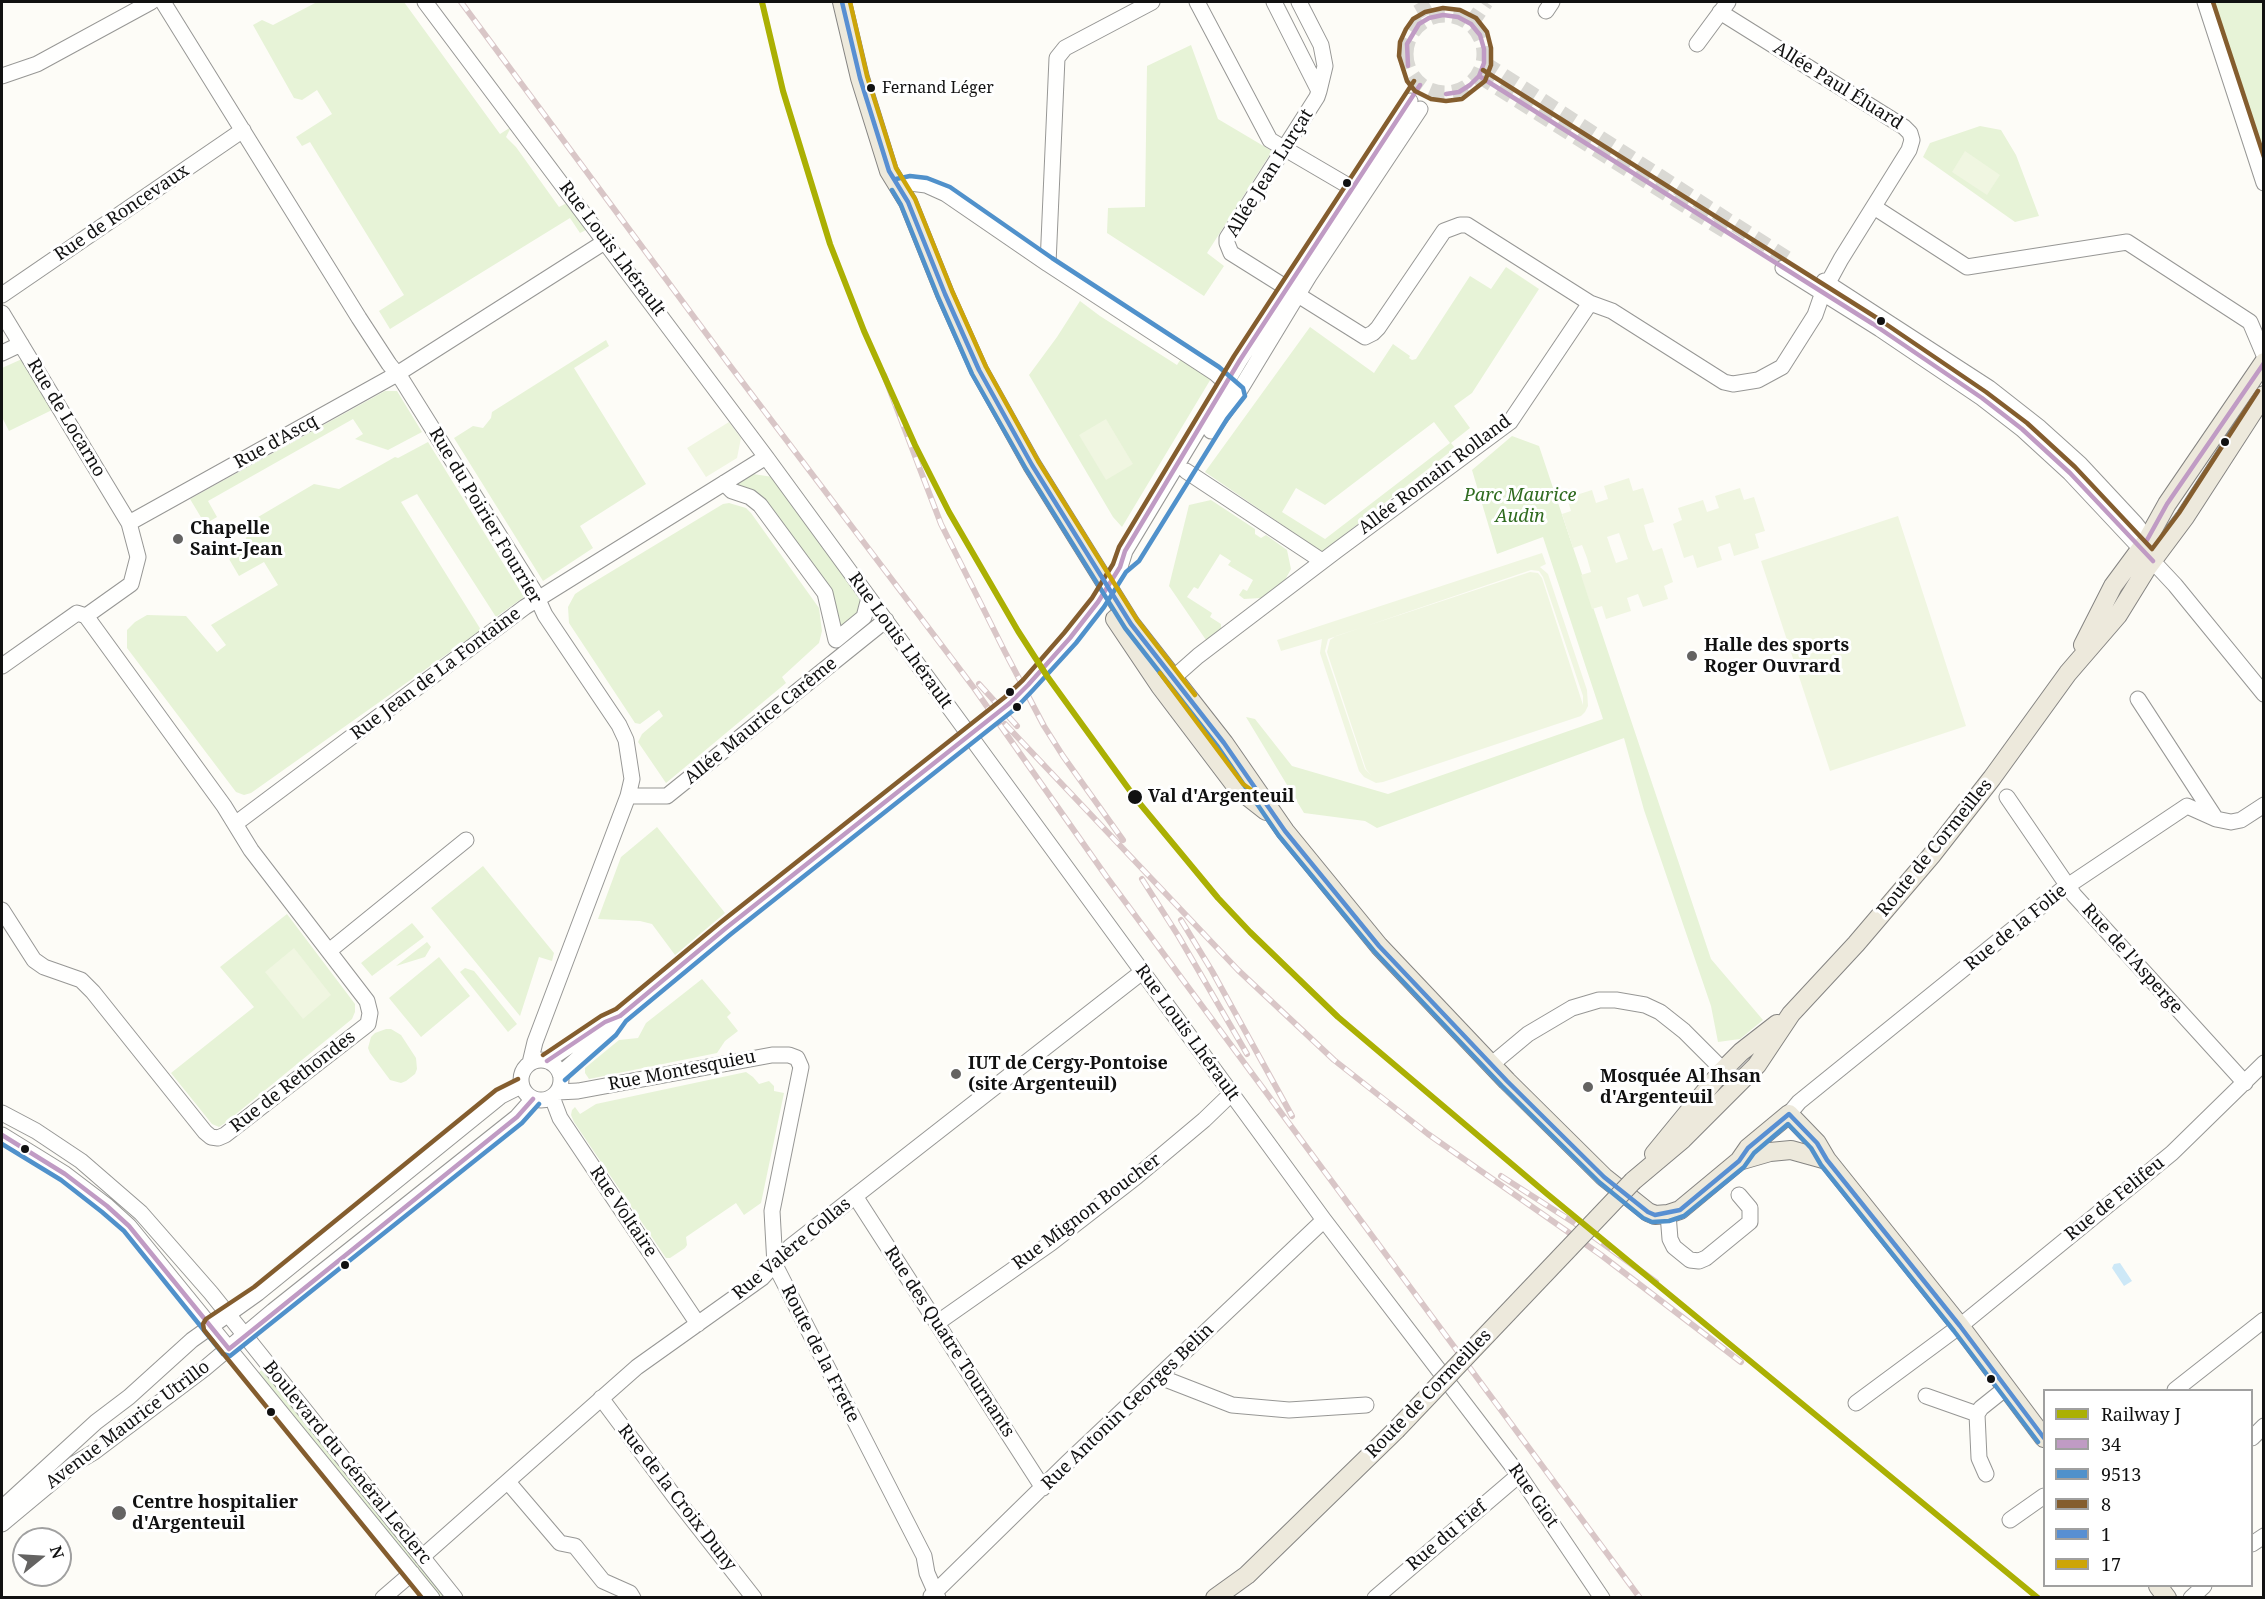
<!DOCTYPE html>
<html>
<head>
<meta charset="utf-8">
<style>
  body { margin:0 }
  #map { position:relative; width:2265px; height:1599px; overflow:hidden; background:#fdfcf7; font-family:"Noto Serif",serif }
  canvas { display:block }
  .frame { position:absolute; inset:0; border:3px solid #111; pointer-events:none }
  .legend { position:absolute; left:2043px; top:1389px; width:210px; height:198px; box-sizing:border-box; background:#fff; border:2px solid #a0a0a0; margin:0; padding:8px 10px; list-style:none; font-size:18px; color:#111 }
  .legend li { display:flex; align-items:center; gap:12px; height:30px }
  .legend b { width:30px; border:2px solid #a0a0a0 }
  .north { position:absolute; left:12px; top:1527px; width:60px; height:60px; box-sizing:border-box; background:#fff; border:2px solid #a0a0a0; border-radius:50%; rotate:72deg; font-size:16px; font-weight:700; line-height:24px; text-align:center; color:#111 }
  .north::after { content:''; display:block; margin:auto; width:21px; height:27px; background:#646362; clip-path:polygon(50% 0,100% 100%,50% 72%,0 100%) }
</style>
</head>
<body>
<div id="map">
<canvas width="2265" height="1599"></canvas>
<div class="frame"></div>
<ul class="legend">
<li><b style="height:8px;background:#abb003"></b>Railway J</li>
<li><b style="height:8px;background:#c09bc4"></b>34</li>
<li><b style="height:8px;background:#5091cb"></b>9513</li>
<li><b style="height:8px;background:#845d2e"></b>8</li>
<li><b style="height:8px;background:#588fd2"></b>1</li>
<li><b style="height:8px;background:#cda508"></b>17</li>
</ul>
<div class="north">N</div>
</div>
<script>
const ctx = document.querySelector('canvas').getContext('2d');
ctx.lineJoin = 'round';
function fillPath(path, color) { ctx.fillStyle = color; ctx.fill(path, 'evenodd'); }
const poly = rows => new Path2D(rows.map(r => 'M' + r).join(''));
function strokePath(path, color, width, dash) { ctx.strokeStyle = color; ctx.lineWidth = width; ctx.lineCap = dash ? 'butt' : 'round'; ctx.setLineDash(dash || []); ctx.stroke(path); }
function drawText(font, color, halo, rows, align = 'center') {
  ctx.font = font + ' "Noto Serif",serif'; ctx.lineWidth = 6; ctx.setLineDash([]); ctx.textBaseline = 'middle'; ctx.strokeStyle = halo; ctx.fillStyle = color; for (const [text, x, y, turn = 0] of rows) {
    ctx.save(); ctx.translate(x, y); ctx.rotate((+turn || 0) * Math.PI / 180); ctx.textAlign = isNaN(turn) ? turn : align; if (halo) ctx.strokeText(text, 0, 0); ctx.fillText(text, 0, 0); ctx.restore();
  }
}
fillPath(poly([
  [317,2,404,2,500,134,511,127,506,137,516,147,559,207,567,203,588,229,580,233,570,218,390,329,379,311,404,295,310,142,302,146,296,137,332,114,317,90,302,100,294,98,253,25,262,20,273,25],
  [2214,2,2263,2,2263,155],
  [1191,45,1218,119,1272,151,1207,253,1224,266,1204,296,1107,233,1108,208,1145,207,1147,66],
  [1980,126,2001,130,2016,155,2039,216,2015,222,1923,157,1930,143],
  [1506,267,1539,289,1472,393,1454,406,1470,428,1451,443,1455,448,1322,552,1205,472,1310,327,1374,373,1393,344,1410,356,1409,358,1412,360,1416,359,1470,276,1491,289],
  [1434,422,1450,443,1325,539,1282,512,1296,488,1325,505],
  [1080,301,1100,316,1177,365,1182,357,1212,377,1122,527,1113,517,1029,375,1057,337],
  [606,340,609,346,574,368,646,484,580,526,593,548,543,581,454,438,473,426,483,428,491,418,492,412],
  [22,359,52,410,9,431,2,417,2,368],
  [385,391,397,391,422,432,388,450,355,439,363,434,353,419,208,501,217,517,205,524,190,499],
  [1512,436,1539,446,1711,959,1763,1020,1740,1039,1718,1042,1711,1006,1644,810,1624,738,1377,828,1365,821,1304,813,1246,717,1255,719,1292,766,1388,794,1603,719,1543,537,1497,554,1472,470],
  [428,442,524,597,496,617,417,494,401,502,481,630,251,793,244,795,236,792,127,648,127,630,135,622,147,615,186,616,217,652,226,645,211,625,278,585,264,562,239,576,229,559,241,551,253,520,314,484,339,489,395,457,398,458],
  [753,474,773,477,866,601,866,607,841,627,837,626,830,595,734,485],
  [1211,500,1255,529,1255,534,1261,538,1266,535,1287,550,1291,569,1285,580,1261,598,1244,599,1239,595,1243,589,1247,591,1253,580,1228,565,1231,561,1220,554,1198,589,1194,587,1187,597,1212,613,1210,617,1221,624,1221,630,1206,640,1169,586,1189,505],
  [729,503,746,508,751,513,819,608,822,631,819,643,782,677,786,683,666,783,638,742,642,734,663,716,659,710,640,724,635,723,569,623,568,607,575,594,584,588,723,504],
  [657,827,725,913,675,955,652,924,640,921,598,919,621,857],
  [483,866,554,953,552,961,539,957,520,1016,431,908],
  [287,914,355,1004,355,1012,352,1019,225,1123,219,1127,212,1124,171,1073,254,1007,220,967],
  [412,923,424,937,372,976,361,963],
  [427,942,431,947,425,957,396,966],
  [439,957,470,996,421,1037,389,998],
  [465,968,474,971,517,1024,508,1032,460,972],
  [702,979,731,1013,727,1017,738,1031,725,1041,717,1053,589,1079,585,1073,585,1068,619,1040,638,1038,646,1023],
  [386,1029,391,1029,401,1035,416,1058,417,1069,415,1074,406,1081,401,1083,390,1080,370,1053,368,1048,371,1037,375,1033],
  [746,1072,753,1077,759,1084,769,1081,774,1086,774,1091,784,1093,761,1203,744,1215,736,1203,686,1237,687,1245,685,1248,670,1258,666,1258,574,1122,571,1115,572,1110,575,1107,580,1114,596,1104],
  [264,1368,450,1597,437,1597,256,1375]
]), '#e7f3d7');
fillPath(poly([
  [1965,151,2000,175,1987,195,1952,172],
  [1106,419,1133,464,1106,480,1079,435],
  [729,422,741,438,737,458,706,477,687,448],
  [1629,478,1633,491,1643,488,1654,522,1644,525,1648,539,1653,551,1662,548,1673,582,1664,586,1668,599,1643,607,1638,594,1627,598,1631,611,1606,619,1602,606,1592,609,1581,575,1591,572,1587,558,1582,545,1573,548,1562,514,1571,511,1567,498,1592,490,1596,503,1608,499,1604,486],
  [1619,533,1628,559,1616,563,1607,537],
  [1740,488,1744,500,1754,497,1765,531,1755,534,1759,548,1734,556,1730,543,1718,547,1722,560,1697,568,1693,555,1684,558,1673,524,1682,520,1678,508,1703,500,1707,512,1719,508,1715,496],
  [1898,516,1966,726,1830,771,1761,561],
  [1542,553,1546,564,1540,567,1548,574,1587,690,1588,706,1585,712,1581,716,1383,782,1376,783,1364,777,1359,771,1320,653,1322,639,1281,651,1277,640],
  [1531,570,1539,571,1543,577,1583,696,1583,705,1542,578,1538,573,1530,572,1336,636,1330,640,1327,652,1366,769,1371,775,1365,769,1325,651,1328,639],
  [294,948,331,995,303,1019,265,972]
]), '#f0f6e1');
fillPath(poly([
  [2120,1263,2132,1281,2124,1286,2112,1268,2114,1264]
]), '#cde8f7');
strokePath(poly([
  [1420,2,1429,18],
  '1406 54a39 39 0 1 1 78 0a39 39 0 1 1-78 0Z',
  [1471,24,1486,2],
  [1484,63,1788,259],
  [1479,76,1730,234]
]), '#dad9d4', 15, [15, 8]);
const minor = poly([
  [163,2,359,318,389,364,402,380,534,591,545,615,619,725,626,740,632,779,628,796,535,1042,530,1063],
  [425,2,766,457,1324,1220,1519,1475,1602,1598],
  [1197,2,1270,140,1352,188],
  [1274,2,1319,91,1317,97,1227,238,1227,243,1231,253,1365,337,1373,333,1378,328,1444,231,1460,225,1467,225,1590,303,1612,311,1724,382,1733,384,1758,380,1782,367,1815,315,1823,292,1841,259,1909,150,1912,140,1910,133,1904,127,1720,12],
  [1299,2,1321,45,1325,66,1319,91],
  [2205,2,2264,183],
  [1546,11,1552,2],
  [1697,44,1728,2],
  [2,76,37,64,151,2],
  [898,186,910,183,926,185,946,194,1048,264,1215,373,1234,390],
  [1874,207,1967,267,2127,242,2250,322,2264,355],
  [1048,264,1057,58,1065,48,1152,2],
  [1783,268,1880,329,1982,398,2022,429,2070,473,2175,585,2264,694],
  [1824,281,1989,388,2040,428,2080,464,2135,523,2153,546],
  [2,295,243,130],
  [2,313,129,523,138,557,131,584,86,616],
  [2,353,21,344],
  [1211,431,1238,393,1309,276,1420,109],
  [1186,471,1322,561],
  [724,483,732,491,750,497,760,505,825,593,836,640,864,617,869,598],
  [129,523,397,374,606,241],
  [1120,567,1125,551,1240,360,1410,101],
  [2,666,77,613,86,616],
  [1172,679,1198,656,1336,551,1510,422,1590,303],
  [2138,699,2216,819],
  [628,796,667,796,886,620],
  [2007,797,2074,895,2245,1083],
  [235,824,525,607,766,457],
  [2,910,34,960,44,967,81,980,93,992,205,1132,211,1137,218,1138,225,1135,368,1024,370,1013,367,1001,251,850,224,806,86,616],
  [329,951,466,840],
  '521 1080a20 20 0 1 1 40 0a20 20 0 1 1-40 0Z',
  [547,1061,605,1022,620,1016,726,928,914,778],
  [1492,1064,1528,1034,1572,1008,1599,1000,1616,1000,1645,1005,1660,1012,1684,1031,1738,1085],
  [560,1074,611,1029,616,1021],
  [557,1092,578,1091,772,1055,789,1055,797,1058,801,1067,772,1211,775,1265,924,1556,927,1573,938,1598],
  [552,1097,560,1118,698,1324],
  [2,1113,36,1131,81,1161,141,1213,211,1293,455,1598],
  [1789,1114,1799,1102,2060,891,2187,806,2216,819,2231,822,2241,820,2264,805],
  [2,1135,65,1174,107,1206,129,1226,432,1598],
  [855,1196,1043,1488],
  [1668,1214,1670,1239,1674,1247,1690,1260,1699,1261,1706,1258,1750,1222,1750,1208,1739,1195],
  [937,1323,1051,1243,1136,1177,1204,1120,1232,1093],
  [1160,1377,1232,1405,1289,1410,1366,1405],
  [2175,1390,2264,1320],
  [1926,1396,1977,1414],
  [601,1398,674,1496,754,1598],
  [1856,1403,1960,1326,2172,1153,2264,1063],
  [2252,1438,2264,1426],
  [1986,1474,1979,1458,1977,1414,1981,1408,2006,1388],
  [508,1482,560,1543,575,1546,603,1581,630,1593,633,1598],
  [2,1508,96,1422,129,1397,192,1340,258,1293,501,1096,521,1086],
  [2010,1520,2044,1496],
  [2,1524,74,1464,94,1452,204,1369,273,1311,517,1117,533,1099],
  [2252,1544,2264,1536],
  [422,1557,637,1367,762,1278,790,1247,1142,972],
  [931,1596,1068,1462,1324,1220],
  [383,1598,412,1573],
  [1375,1598,1519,1475],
  [2191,1598,2204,1586]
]);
const major = poly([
  [842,2,860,78,889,171,908,202,945,294,979,370,1032,465,1131,624,1224,743,1285,831,1379,946,1507,1081,1604,1177,1648,1212,1655,1215,1668,1214,1680,1210,1739,1161,1748,1148,1789,1114,1817,1143,1827,1160,1960,1326,2044,1438],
  [1115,619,1160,686,1238,789,1266,811],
  [2083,645,2113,586,2147,540,2167,504,2264,362],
  [1654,1154,1722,1071,1741,1052,1777,1024],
  [1739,1161,1770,1152,1791,1150,1827,1160],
  [1633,1181,1683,1139,1757,1065,1791,1014,1856,944,1931,856,1992,778,2068,673,2118,615,2147,568,2185,517,2264,395],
  [2158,1586,2167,1598],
  [1215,1598,1247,1575,1396,1430]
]);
strokePath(minor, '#979795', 17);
strokePath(major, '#858482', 20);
strokePath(minor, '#fffffe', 15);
strokePath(major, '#ede9dc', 18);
const rail = poly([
  [461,2,728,363,974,688,1106,876,1640,1598],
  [884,375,941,524,1005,652,1044,726,1063,756,1123,840],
  [979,684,1017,726],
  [1005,724,1238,970,1334,1060,1428,1134,1601,1255,1741,1362],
  [1142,879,1179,937,1247,1054],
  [1181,920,1212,971,1292,1116],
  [1501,1176,1576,1224,1656,1282]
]);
strokePath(rail, '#d9c6c7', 6);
strokePath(rail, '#fff', 4, [11]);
const minorBridge = poly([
  [914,778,1010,703,1028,685,1070,638,1098,602,1120,567]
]);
const majorBridge = poly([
  [1396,1430,1633,1181]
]);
strokePath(minorBridge, '#979795', 17, []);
strokePath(majorBridge, '#858482', 20, []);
strokePath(minorBridge, '#fffffe', 15);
strokePath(majorBridge, '#ede9dc', 18);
strokePath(poly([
  [1408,66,1407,44,1419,24,1429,18,1443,15,1458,17,1471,24,1480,35,1484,49,1484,63,1479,76,1470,85,1459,92,1446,94],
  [1479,76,1873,324,1982,398,2022,429,2070,473,2153,561],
  [2147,540,2167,504,2264,363],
  [547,1061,605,1022,620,1016,726,928,1010,703,1028,685,1070,638,1098,602,1120,567,1125,551,1240,360,1420,85],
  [2,1135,65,1174,107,1206,129,1226,229,1349],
  [229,1349,517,1117,533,1099]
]), '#c09bc4', 4.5);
strokePath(poly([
  [892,190,901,205,938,297,972,374,1026,469,1125,628,1218,747,1279,836,1374,951,1502,1086,1599,1182,1643,1218,1652,1222,1669,1221,1684,1216,1744,1167,1754,1153,1788,1124,1811,1148,1821,1165,1954,1331,2038,1442],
  [565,1080,616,1035,626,1021,731,934,1015,709,1033,690,1076,643,1104,607,1126,572,1139,561,1227,419,1245,396,1243,388,1219,367,1052,258,950,187,927,178,910,176,896,179],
  [2,1144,61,1180,102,1212,124,1231,223,1354,230,1356,522,1123,539,1104]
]), '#5091cb', 4.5);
strokePath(poly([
  [2213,2,2264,157],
  [1491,65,1485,81,1462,99,1446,101,1431,99,1415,91,1407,81,1399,56,1400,42,1406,29,1413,19,1425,12,1443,8,1460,10,1476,18,1487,32,1491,48,1491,64],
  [1483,70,1877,318,1986,392,2027,423,2075,467,2152,549,2179,513,2258,391],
  [543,1055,601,1016,616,1009,721,922,1005,697,1023,680,1064,633,1092,598,1113,564,1119,547,1234,356,1414,81],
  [422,1598,204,1330,203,1324,206,1319,254,1287,496,1090,518,1079]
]), '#845d2e', 4.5);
strokePath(poly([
  [842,2,860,78,889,171,908,202,945,294,979,370,1032,465,1131,624,1224,743,1285,831,1379,946,1507,1081,1604,1177,1648,1212,1655,1215,1680,1210,1739,1161,1748,1148,1789,1114,1817,1143,1827,1160,1960,1326,2044,1438]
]), '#588fd2', 4.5);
strokePath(poly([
  [850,2,867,76,896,168,915,199,952,291,986,367,1038,461,1137,620,1195,695],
  [1160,673,1243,784,1257,794]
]), '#cda508', 4.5);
strokePath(poly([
  [762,2,783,91,830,244,864,331,915,445,949,512,1018,631,1047,676,1136,799,1218,898,1250,932,1338,1017,1546,1193,2038,1598]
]), '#abb003', 6);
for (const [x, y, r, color] of [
  [871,88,5,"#111"],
  [1347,183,5,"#111"],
  [1881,321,5,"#111"],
  [2225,442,5,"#111"],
  [178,539,6,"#646362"],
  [1692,656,6,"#646362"],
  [1010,692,5,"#111"],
  [1017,707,5,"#111"],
  [1135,797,8,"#111"],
  [956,1074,6,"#646362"],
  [1588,1087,6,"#646362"],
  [25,1149,5,"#111"],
  [345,1265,5,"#111"],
  [1991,1379,5,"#111"],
  [271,1412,5,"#111"],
  [119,1513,8,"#646362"]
]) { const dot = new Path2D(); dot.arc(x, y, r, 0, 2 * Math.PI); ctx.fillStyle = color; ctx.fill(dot); strokePath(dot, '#fff', 2); }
drawText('16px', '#111', '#fff', [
  ["Fernand Léger",882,88]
], 'left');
drawText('18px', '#111', '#fff', [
  ["Allée Paul Éluard",1838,86,32],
  ["Allée Jean Lurçat",1270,173,-58],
  ["Rue de Roncevaux",122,213,-34],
  ["Rue Louis Lhérault",612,249,53],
  ["Rue de Locarno",66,418,59],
  ["Rue d'Ascq",276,442,-29],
  ["Allée Romain Rolland",1435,475,-37],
  ["Rue du Poirier Fourrier",485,516,59],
  ["Rue Louis Lhérault",900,641,54],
  ["Rue Jean de La Fontaine",436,674,-37],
  ["Allée Maurice Carême",761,721,-39],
  ["Route de Cormeilles",1935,848,-51],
  ["Rue de la Folie",2016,928,-39],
  ["Rue de l'Asperge",2132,959,48],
  ["Rue Louis Lhérault",1187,1033,54],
  ["Rue Montesquieu",682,1071,-11],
  ["Rue de Rethondes",293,1082,-38],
  ["Rue de Felifeu",2115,1199,-39],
  ["Rue Voltaire",623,1212,56],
  ["Rue Mignon Boucher",1087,1212,-37],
  ["Rue Valère Collas",792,1249,-40],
  ["Rue des Quatre Tournants",949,1342,57],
  ["Route de la Frette",820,1354,63],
  ["Route de Cormeilles",1429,1394,-46],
  ["Rue Antonin Georges Belin",1128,1407,-44],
  ["Avenue Maurice Utrillo",128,1425,-37],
  ["Boulevard du Général Leclerc",347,1463,51],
  ["Rue Giot",1533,1496,55],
  ["Rue de la Croix Duny",677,1498,52],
  ["Rue du Fief",1447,1536,-40]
]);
drawText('italic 18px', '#2f6b1f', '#fff', [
  ["Parc Maurice",1520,496],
  ["Audin",1520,517]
]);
drawText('bold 18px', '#111', '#fff', [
  ["Chapelle",190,529],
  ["Saint-Jean",190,550],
  ["Halle des sports",1704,646],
  ["Roger Ouvrard",1704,667],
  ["IUT de Cergy-Pontoise",968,1064],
  ["(site Argenteuil)",968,1085],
  ["Mosquée Al Ihsan",1600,1077],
  ["d'Argenteuil",1600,1098],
  ["Centre hospitalier",132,1503],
  ["d'Argenteuil",132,1524]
], 'left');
drawText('bold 18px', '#111', '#fff', [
  ["Val d'Argenteuil",1148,797]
], 'left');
</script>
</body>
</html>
